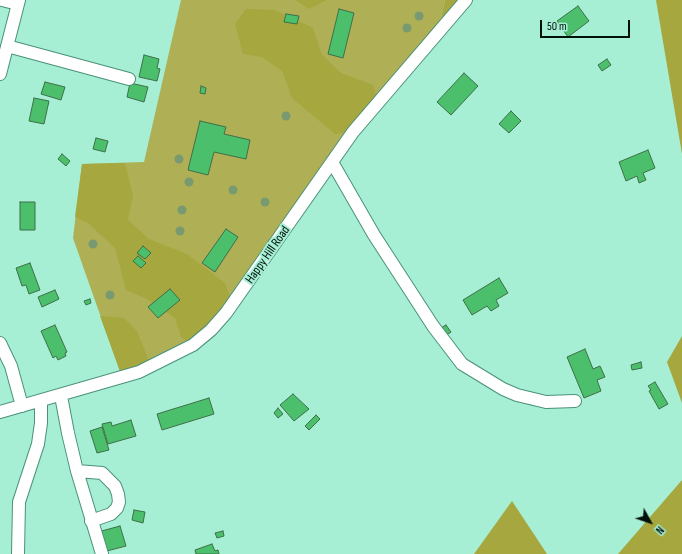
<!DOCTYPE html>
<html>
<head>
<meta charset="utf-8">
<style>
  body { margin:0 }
  #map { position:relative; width:682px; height:554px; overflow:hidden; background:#a6eed4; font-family:"Sofia Sans Condensed",sans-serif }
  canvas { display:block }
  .north { position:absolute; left:630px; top:502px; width:40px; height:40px; -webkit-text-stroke:3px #a6eed4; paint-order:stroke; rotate:130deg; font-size:11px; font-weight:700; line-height:16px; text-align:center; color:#00110b }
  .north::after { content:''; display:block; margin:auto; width:14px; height:18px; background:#00110b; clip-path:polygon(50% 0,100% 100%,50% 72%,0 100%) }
  .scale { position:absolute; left:540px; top:20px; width:90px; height:18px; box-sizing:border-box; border:2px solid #00110b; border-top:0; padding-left:5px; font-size:12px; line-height:14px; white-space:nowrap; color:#00110b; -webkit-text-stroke:3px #a6eed4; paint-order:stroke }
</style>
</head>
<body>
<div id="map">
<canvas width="682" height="554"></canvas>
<div class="north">N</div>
<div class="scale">50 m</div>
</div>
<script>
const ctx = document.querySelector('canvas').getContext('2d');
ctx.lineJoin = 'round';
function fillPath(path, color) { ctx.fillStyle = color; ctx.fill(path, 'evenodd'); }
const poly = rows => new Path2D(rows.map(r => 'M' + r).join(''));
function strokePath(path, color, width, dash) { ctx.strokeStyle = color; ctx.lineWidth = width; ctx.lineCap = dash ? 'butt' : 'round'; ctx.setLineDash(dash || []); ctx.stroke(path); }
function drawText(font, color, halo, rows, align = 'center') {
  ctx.font = font + ' "Sofia Sans Condensed",sans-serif'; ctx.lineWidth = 4; ctx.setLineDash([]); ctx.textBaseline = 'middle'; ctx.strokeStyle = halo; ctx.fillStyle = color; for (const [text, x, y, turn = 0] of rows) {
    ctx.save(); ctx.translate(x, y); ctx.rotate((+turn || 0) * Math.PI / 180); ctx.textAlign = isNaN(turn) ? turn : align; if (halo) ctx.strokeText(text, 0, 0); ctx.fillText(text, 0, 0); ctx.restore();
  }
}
fillPath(poly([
  [181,0,445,0,438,31,378,101,211,330,122,377,73,238,82,164,144,162]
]), '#afb055');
fillPath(poly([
  [295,0,327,0,309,9],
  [445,0,466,0,438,31],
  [656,0,682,0,682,154],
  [246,9,275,10,313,28,322,55,341,73,373,85,378,101,353,132,335,134,292,98,282,71,262,57,243,54,235,24],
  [125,163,133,196,128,220,149,239,187,254,225,283,233,304,193,345,181,337,175,318,147,299,126,290,115,248,88,223,75,217,82,164],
  [100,316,124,318,137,331,151,366,122,377],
  [682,336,682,403,667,362],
  [682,480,682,554,618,554],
  [512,501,547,554,474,554]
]), '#a6a73e');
const building = poly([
  [578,6,589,21,568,37,557,21,578,6],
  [339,9,354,13,343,58,328,54,339,9],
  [286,14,299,16,297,24,284,22,286,14],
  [144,55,159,59,157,68,160,69,157,81,139,77,144,55],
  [607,59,611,65,602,71,598,65,607,59],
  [464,73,478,86,451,115,437,102,464,73],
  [45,82,65,87,61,100,41,94,45,82],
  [130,83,148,87,144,102,127,97,130,83],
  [201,86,206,88,205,94,200,93,201,86],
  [34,98,49,101,44,124,29,121,34,98],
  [511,111,521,121,509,133,499,124,511,111],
  [200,121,226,127,224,134,250,140,246,159,214,152,208,175,188,170,200,121],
  [96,138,108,141,105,152,93,149,96,138],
  [648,150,655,168,643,173,646,180,639,183,637,176,626,181,619,162,648,150],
  [62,154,70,161,66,166,58,159,62,154],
  [20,202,35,202,35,230,20,230,20,202],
  [226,229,238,237,215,272,202,263,226,229],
  [143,246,151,253,145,259,137,253,143,246],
  [138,256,146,263,141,268,133,261,138,256],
  [30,263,40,290,29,294,26,285,22,286,16,268,30,263],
  [499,278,508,293,496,300,499,306,491,311,487,306,472,315,463,300,499,278],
  [170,289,180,300,158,318,148,307,170,289],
  [55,290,59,299,42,307,38,297,55,290],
  [90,299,91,303,86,305,84,301,90,299],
  [55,325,67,352,65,353,66,356,58,360,56,356,53,358,41,331,55,325],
  [446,325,451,332,445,336,441,328,446,325],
  [585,349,593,369,600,366,605,377,597,380,601,391,584,398,567,357,585,349],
  [641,362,642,368,632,370,631,365,641,362],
  [655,382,668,404,659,409,649,391,651,390,648,386,655,382],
  [293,394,309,409,294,421,280,405,293,394],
  [209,398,214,414,162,430,157,414,209,398],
  [278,408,283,414,278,418,274,413,278,408],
  [316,415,320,419,309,430,305,426,316,415],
  [131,420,136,436,108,444,102,424,111,422,112,426,131,420],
  [102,427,109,450,97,453,90,431,102,427],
  [134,510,145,512,143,523,132,520,134,510],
  [120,526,126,546,103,552,98,532,120,526],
  [223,531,224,536,217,538,215,533,223,531],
  [212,544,215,551,218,550,219,554,196,554,195,550,212,544]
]);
fillPath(building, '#4cbf6c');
strokePath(building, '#3f6f49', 1);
const minor = poly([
  [2,0,18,4],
  [7,46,129,79],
  [0,74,19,0],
  [332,162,374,235,433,326,462,364,503,389,517,395,546,402,575,401],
  [0,343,11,366,22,406],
  [61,396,68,433,77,471,102,554],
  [0,412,139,372,193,345,211,330,226,313,353,132,466,0],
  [77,471,102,473,115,486,118,494,119,502,117,508,111,514,91,521],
  [18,554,19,502,38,444,41,423,41,401]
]);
strokePath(minor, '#4b917a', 14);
strokePath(minor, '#fff', 12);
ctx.fillStyle = '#799a70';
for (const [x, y] of [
  [419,16],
  [407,28],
  [286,116],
  [179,159],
  [189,182],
  [233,190],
  [265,202],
  [182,210],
  [180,231],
  [93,244],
  [110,295]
]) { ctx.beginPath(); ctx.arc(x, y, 4.5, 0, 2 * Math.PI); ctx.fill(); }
drawText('13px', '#00110b', '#a6eed4', [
  ["Happy Hill Road",268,255,-55]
]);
</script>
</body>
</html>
